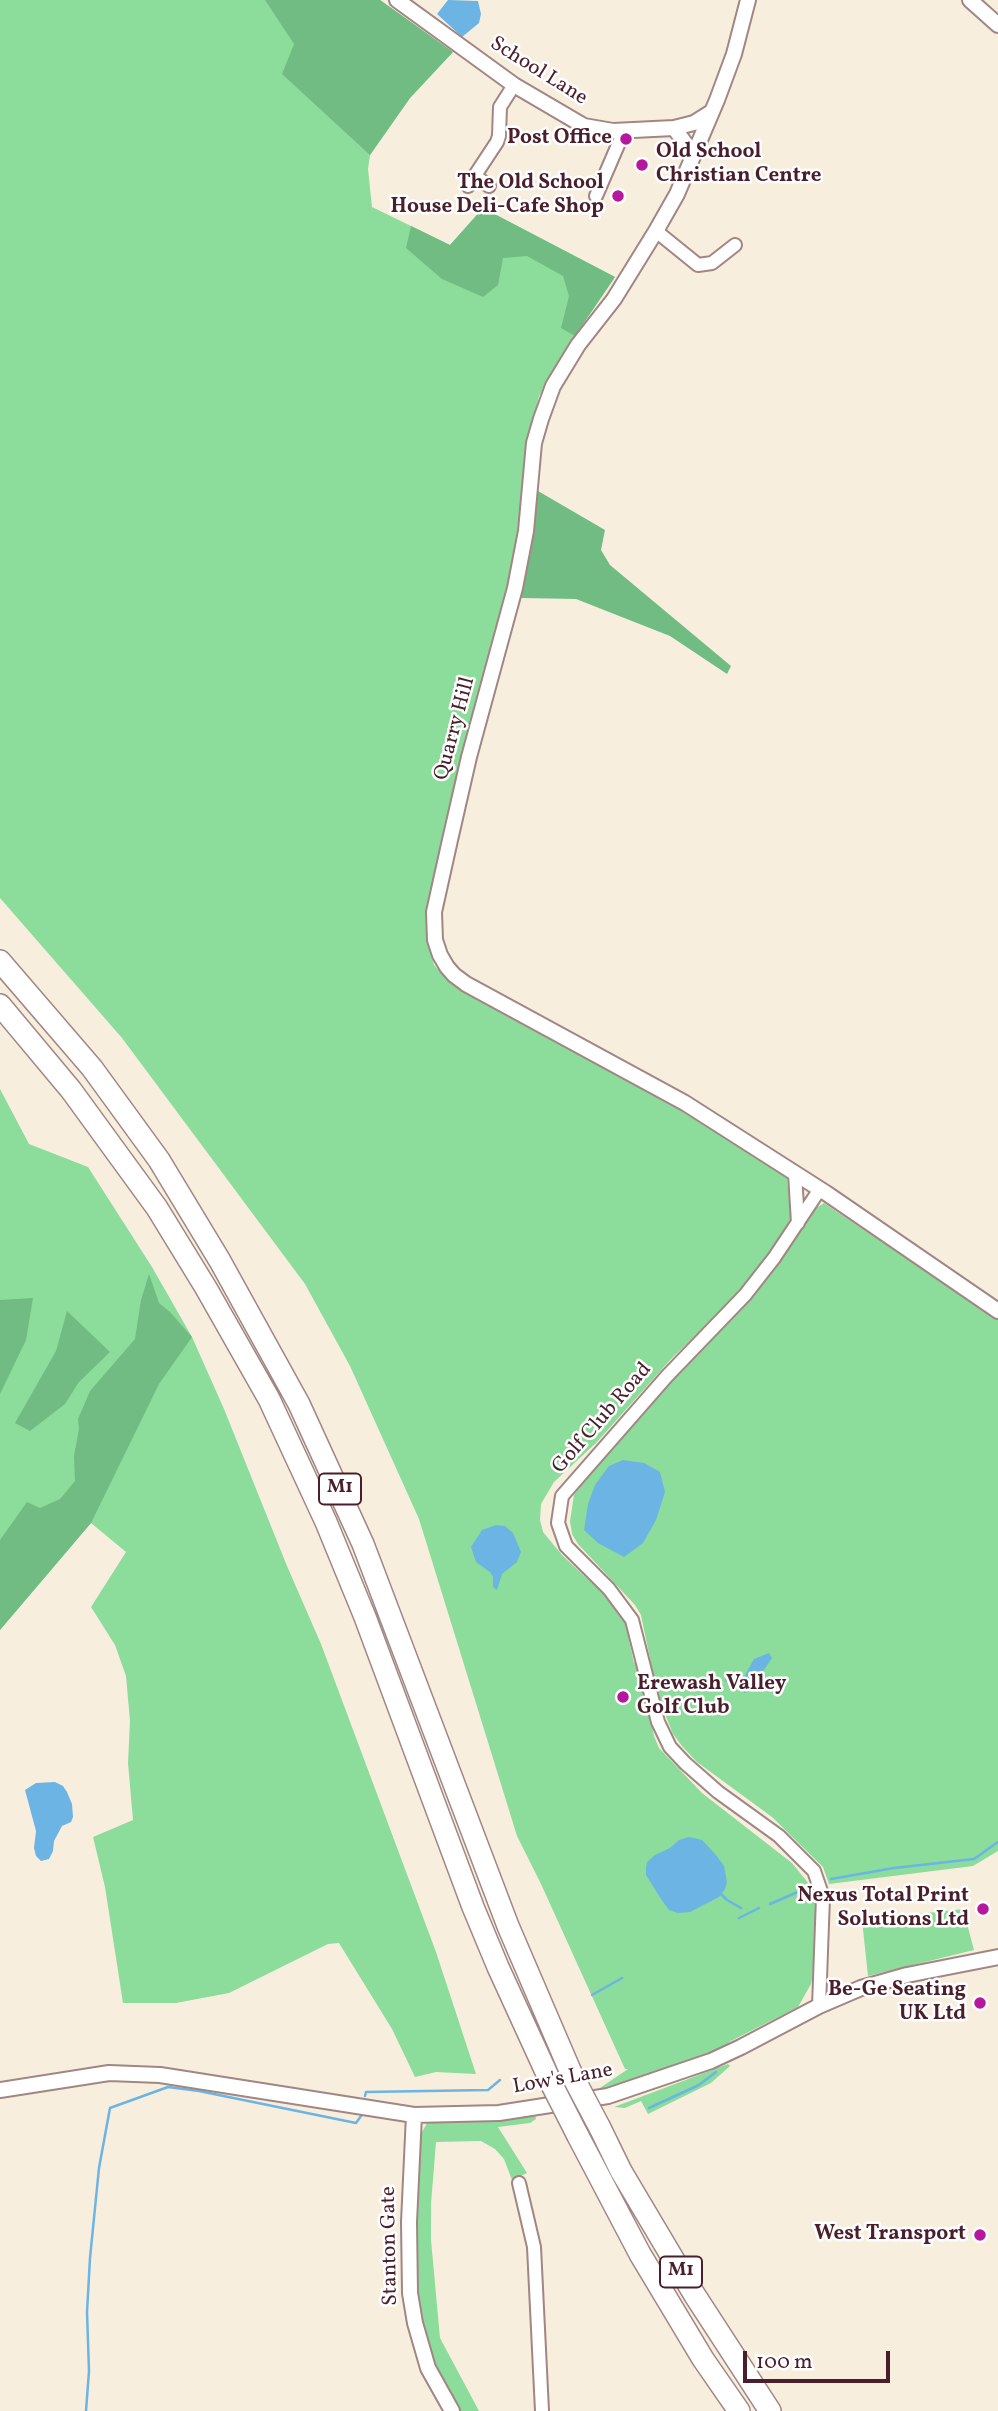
<!DOCTYPE html>
<html>
<head>
<meta charset="utf-8">
<style>
  body { margin:0 }
  #map { position:relative; width:998px; height:2411px; overflow:hidden; background:#f8eede; font-family:Vollkorn,serif }
  canvas { display:block }
  .scale { position:absolute; left:743px; top:2351px; width:147px; height:32px; box-sizing:border-box; border:4px solid #4a1f2b; border-top:0; padding-left:9px; font-size:21px; line-height:24px; white-space:nowrap; color:#4a1f2b; -webkit-text-stroke:5px #fff; paint-order:stroke }
</style>
</head>
<body>
<div id="map">
<canvas width="998" height="2411"></canvas>
<div class="scale">100 m</div>
</div>
<script>
const ctx = document.querySelector('canvas').getContext('2d');
ctx.lineJoin = 'round';
function fillPath(path, color) { ctx.fillStyle = color; ctx.fill(path, 'evenodd'); }
const poly = rows => new Path2D(rows.map(r => 'M' + r).join(''));
function strokePath(path, color, width, dash) { ctx.strokeStyle = color; ctx.lineWidth = width; ctx.lineCap = dash ? 'butt' : 'round'; ctx.setLineDash(dash || []); ctx.stroke(path); }
function drawText(font, color, halo, rows, align = 'center') {
  ctx.font = font + ' Vollkorn,serif'; ctx.lineWidth = 5; ctx.setLineDash([]); ctx.textBaseline = 'middle'; ctx.strokeStyle = halo; ctx.fillStyle = color; for (const [text, x, y, turn = 0] of rows) {
    ctx.save(); ctx.translate(x, y); ctx.rotate((+turn || 0) * Math.PI / 180); ctx.textAlign = isNaN(turn) ? turn : align; if (halo) ctx.strokeText(text, 0, 0); ctx.fillText(text, 0, 0); ctx.restore();
  }
}
fillPath(poly([
  [0,0,380,0,453,52,410,98,370,155,368,169,372,207,450,245,483,208,615,277,568,346,539,396,526,452,522,513,511,577,460,763,427,917,427,936,434,965,452,984,678,1109,742,1147,787,1178,791,1220,774,1246,736,1297,671,1359,596,1443,554,1482,541,1504,540,1520,543,1532,562,1555,613,1603,624,1617,634,1663,642,1661,649,1712,654,1736,659,1748,702,1793,792,1863,813,1889,816,1904,814,1968,811,1984,798,2007,729,2042,729,2046,678,2066,602,2092,600,2088,628,2069,625,2069,541,1884,517,1836,419,1519,350,1366,305,1284,122,1038,0,898],
  [0,1089,29,1144,88,1167,152,1267,192,1337,224,1409,287,1566,321,1644,436,1952,476,2074,436,2072,415,2077,392,2029,339,1943,328,1944,229,1993,176,2003,123,2003,105,1887,93,1837,133,1820,128,1763,130,1721,126,1676,115,1645,91,1607,126,1552,91,1523,0,1630],
  [824,1203,998,1320,998,1851,973,1866,829,1884,823,1867,772,1817,697,1762,682,1746,673,1734,665,1714,655,1683,641,1615,635,1605,578,1544,572,1534,570,1521,574,1495,590,1471,693,1357,756,1291,816,1208],
  [963,1909,974,1950,868,1976,862,1920],
  [728,2064,730,2066,711,2083,648,2114,641,2101,625,2108,614,2107],
  [535,2114,536,2119,530,2123,498,2127,527,2173,512,2180,504,2159,495,2149,481,2141,436,2142,431,2204,431,2240,440,2338,479,2411,459,2411,430,2354,418,2309,414,2266,421,2134,427,2123,431,2122,474,2120]
]), '#8cdc9b');
fillPath(poly([
  [265,0,380,0,453,52,410,98,370,155,282,74,294,44],
  [483,208,615,277,575,336,561,328,569,296,563,276,527,256,503,258,498,285,483,297,442,279,406,248,411,226,450,245],
  [538,491,605,530,601,550,610,565,731,666,727,674,670,636,576,599,521,598,531,551],
  [149,1274,159,1303,170,1312,192,1337,159,1384,91,1523,0,1630,0,1540,27,1502,40,1508,60,1499,75,1481,74,1456,79,1429,78,1419,90,1391,135,1339,141,1300],
  [33,1298,26,1340,0,1394,0,1300],
  [67,1311,110,1352,79,1382,65,1404,30,1431,15,1423,56,1351]
]), '#71bc83');
fillPath(poly([
  [448,0,478,1,481,14,479,23,462,37,437,14],
  [623,1460,644,1463,660,1472,665,1492,656,1520,643,1543,624,1557,598,1543,584,1530,588,1504,595,1485,609,1466],
  [496,1525,505,1526,513,1533,521,1552,517,1562,502,1574,497,1590,493,1587,493,1577,490,1572,476,1562,471,1547,482,1530],
  [769,1653,772,1658,753,1686,745,1693,725,1681,725,1679,730,1677,744,1677,754,1659],
  [55,1782,63,1786,67,1792,72,1804,73,1817,71,1822,62,1826,54,1841,53,1851,49,1859,41,1861,36,1856,34,1848,36,1831,25,1790,36,1783],
  [689,1837,702,1840,716,1855,724,1866,727,1882,725,1889,719,1897,690,1912,678,1913,669,1910,661,1899,646,1875,646,1868,647,1862,655,1855,670,1848,679,1840]
]), '#6bb4e3');
strokePath(poly([
  [831,1879,894,1868,974,1859,998,1842],
  [721,1894,727,1900,741,1908],
  [770,1904,807,1888],
  [739,1918,759,1908],
  [592,1995,622,1978],
  [365,2096,366,2092,488,2090,500,2080],
  [649,2108,699,2085,716,2072],
  [86,2411,89,2371,87,2312,90,2258,99,2168,110,2108,168,2087,199,2091,356,2123,361,2116]
]), '#6bb4e3', 2.5);
const minor = poly([
  [475,176,489,186],
  [468,186,497,142,499,136,500,107,514,85],
  [596,196,624,131],
  [656,231,698,265,712,263,735,245],
  [795,1174,798,1223],
  [819,2006,823,1897,814,1871,779,1836,718,1792,685,1763,670,1747,658,1722,632,1620,609,1589,566,1546,558,1523,562,1496,667,1376,745,1295,774,1258,820,1189],
  [519,2183,534,2247,542,2411]
]);
const tertiary = poly([
  [397,0,514,85,584,126,613,131,674,128,694,123,710,113],
  [748,0,734,54,717,100,677,194,656,231,614,299,578,345,553,386,541,419,534,443,526,531,515,588,469,757,450,840,434,912,435,940,440,955,447,967,454,975,466,984,685,1103,826,1193,998,1311],
  [970,0,998,25],
  [674,128,694,155],
  [0,2090,109,2073,160,2075,414,2115,499,2113,608,2096,711,2061,741,2047,819,2006,861,1988,907,1975,998,1957],
  [414,2115,409,2222,410,2293,415,2323,428,2368,452,2411]
]);
const motorway = poly([
  [0,961,92,1068,159,1160,220,1261,299,1404,363,1544,508,1926,572,2075],
  [0,1005,71,1090,157,1208,206,1288,269,1399,326,1522,365,1617,473,1907,498,1967,552,2085],
  [600,2128,621,2171,694,2294,770,2411],
  [578,2136,640,2254,703,2359,739,2411]
]);
strokePath(minor, '#a18684', 16);
strokePath(tertiary, '#a18684', 18);
strokePath(motorway, '#a18684', 24);
strokePath(minor, '#fff', 12);
strokePath(tertiary, '#fff', 14);
strokePath(motorway, '#fff', 21);
const motorwayBridge = poly([
  [572,2075,600,2128],
  [552,2085,578,2136]
]);
strokePath(motorwayBridge, '#a18684', 24, []);
strokePath(motorwayBridge, '#fff', 21);
for (const [x, y, r, color] of [
  [626,139,7,"#b5179e"],
  [642,165,7,"#b5179e"],
  [618,196,7,"#b5179e"],
  [623,1697,7,"#b5179e"],
  [983,1909,7,"#b5179e"],
  [980,2003,7,"#b5179e"],
  [980,2235,7,"#b5179e"]
]) { const dot = new Path2D(); dot.arc(x, y, r, 0, 2 * Math.PI); ctx.fillStyle = color; ctx.fill(dot); strokePath(dot, '#fff', 2.5); }
for (const [x, y, w] of [
  [340,1489,42],
  [681,2272,42]
]) { const box = new Path2D(); box.roundRect(x - w / 2, y - 15.5, w, 31, 5); ctx.fillStyle = '#fff'; ctx.fill(box); strokePath(box, '#4a1f2b', 2); }
drawText('bold 19px', '#4a1f2b', null, [
  ["M1",340,1489],
  ["M1",681,2272]
]);
drawText('21px', '#4a1f2b', '#fff', [
  ["School Lane",538,72,32],
  ["Quarry Hill",456,729,-75],
  ["Golf Club Road",603,1419,-49],
  ["Low's Lane",563,2080,-10],
  ["Stanton Gate",391,2246,-91]
]);
drawText('bold 21px', '#4a1f2b', '#fff', [
  ["Post Office",612,139],
  ["Old School",656,153,"left"],
  ["Christian Centre",656,177,"left"],
  ["The Old School",604,184],
  ["House Deli-Cafe Shop",604,208],
  ["Erewash Valley",637,1685,"left"],
  ["Golf Club",637,1709,"left"],
  ["Nexus Total Print",969,1897],
  ["Solutions Ltd",969,1921],
  ["Be-Ge Seating",966,1991],
  ["UK Ltd",966,2015],
  ["West Transport",966,2235]
], 'right');
</script>
</body>
</html>
